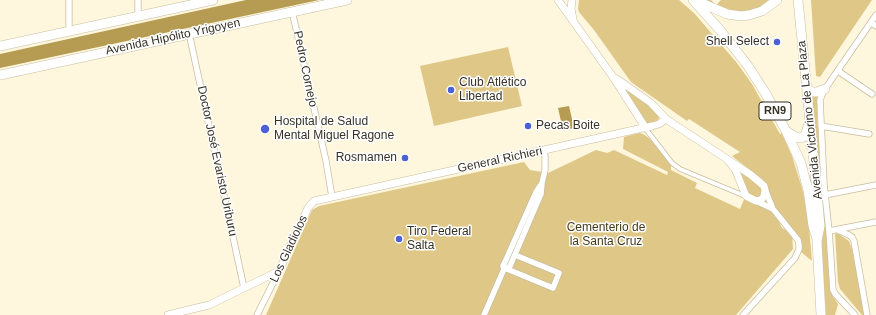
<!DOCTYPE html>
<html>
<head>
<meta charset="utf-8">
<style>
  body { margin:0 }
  canvas { display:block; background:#fef6dd }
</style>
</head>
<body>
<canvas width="876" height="315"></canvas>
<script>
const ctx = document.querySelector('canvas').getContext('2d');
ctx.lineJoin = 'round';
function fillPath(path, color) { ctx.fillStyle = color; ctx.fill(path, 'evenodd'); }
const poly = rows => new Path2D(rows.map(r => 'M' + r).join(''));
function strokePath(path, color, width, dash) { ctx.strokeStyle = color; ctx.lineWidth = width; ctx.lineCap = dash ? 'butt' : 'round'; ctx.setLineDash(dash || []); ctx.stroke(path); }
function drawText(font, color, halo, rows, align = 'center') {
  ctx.font = font + ' Arial,sans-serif'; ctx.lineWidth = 3; ctx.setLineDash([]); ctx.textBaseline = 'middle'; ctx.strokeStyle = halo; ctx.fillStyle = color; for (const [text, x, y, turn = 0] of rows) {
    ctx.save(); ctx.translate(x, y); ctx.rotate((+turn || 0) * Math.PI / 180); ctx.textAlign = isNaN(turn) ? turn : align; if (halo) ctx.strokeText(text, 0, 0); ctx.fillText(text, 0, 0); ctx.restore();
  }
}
fillPath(poly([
  [579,0,679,0,694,13,737,63,752,84,780,134,782,133,792,156,802,188,806,204,809,227,812,261,801,252,802,247,800,239,776,209,763,180,732,156,740,152,689,119,687,121,631,82,594,30,579,12,578,9],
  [706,0,711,0,716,5,721,0,773,0,763,8,735,14],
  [811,0,872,0,820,77,816,76],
  [508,47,522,106,434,126,420,66],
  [627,90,653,108,658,114,659,118,656,122,652,124,646,124,628,94],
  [811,95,818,95,817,117,830,282,832,295,838,304,835,315,826,315],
  [639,133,643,134,649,138,671,164,671,170,697,183,695,188,740,209,745,197,775,213,782,228,792,233,793,249,736,315,266,315,312,210,319,206,524,162,530,170,548,173,596,150,607,153,614,150,667,175,668,172,623,149,624,137],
  [740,171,761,187,763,192,759,199,751,197,748,192],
  [837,233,849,241,852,249,865,315,862,315,840,289,838,282,835,234]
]), '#dfc887');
fillPath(poly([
  [246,0,319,0,0,68,0,54],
  [569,106,574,128,563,130,558,108]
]), '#b59c52');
const pedestrian = poly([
  [645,128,672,163,680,169,745,196]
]);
const minor = poly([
  [138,0,138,17],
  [292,11,326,161,332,197],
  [871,23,876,26],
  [69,31,69,0],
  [189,33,244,288],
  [838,71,872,94],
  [821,126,869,134],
  [542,183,536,192,505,262,503,266,504,269,507,269,510,266,541,194,542,183,545,170,545,156,544,151],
  [825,195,876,185],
  [756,201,773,209,765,189],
  [838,230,849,235,852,237,854,241,867,315],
  [829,231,876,222],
  [507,269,553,288,559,273,515,255],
  [257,315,279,271],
  [484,315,504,269],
  [743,315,795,258,799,249,799,245,798,240,773,209],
  [855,315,836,295,833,290,829,231,824,184,820,100,822,95,825,89,876,15]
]);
const tertiary = poly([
  [558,0,613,77,645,127],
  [572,0,571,9,573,19],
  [617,79,651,103,666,119,727,159],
  [727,159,751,175,764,186,765,190,764,196,761,200,756,201,746,196,735,169,727,159],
  [168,315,209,305,279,271,308,208,314,201,490,162,652,126,659,124,666,119]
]);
const trunk = poly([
  [693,0,720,30,748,66,766,94,786,131,801,163,804,175,808,190,813,226,817,239],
  [798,0,817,193,820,226,817,241,821,315],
  [697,1,727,14,741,16,749,15,762,11,777,0],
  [0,46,213,0],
  [0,75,347,0],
  [806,86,810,91,814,92,817,92,825,89],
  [786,131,794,136,799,138,804,137,806,133,809,123]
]);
strokePath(pedestrian, '#c8bea0', 5.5);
strokePath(minor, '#c8bea0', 7);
strokePath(tertiary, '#c8bea0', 8);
strokePath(trunk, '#c8bea0', 10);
strokePath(pedestrian, '#fff', 4);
strokePath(minor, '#fff', 5.5);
strokePath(tertiary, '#fff', 7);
strokePath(trunk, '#fff', 9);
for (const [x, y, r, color] of [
  [777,42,4,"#4b60d5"],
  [451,90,4,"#4b60d5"],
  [528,126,4,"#4b60d5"],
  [265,129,5,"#4b60d5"],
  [405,158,4,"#4b60d5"],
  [399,239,4,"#4b60d5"]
]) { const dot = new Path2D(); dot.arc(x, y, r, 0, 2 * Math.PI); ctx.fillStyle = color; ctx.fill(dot); strokePath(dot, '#fff', 1.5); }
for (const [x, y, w] of [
  [775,111,32]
]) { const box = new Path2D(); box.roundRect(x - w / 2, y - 9, w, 18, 3); ctx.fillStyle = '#fff'; ctx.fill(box); strokePath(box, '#353125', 1); }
drawText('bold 11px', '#353125', null, [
  ["RN9",775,111]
]);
drawText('12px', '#353125', '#fff', [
  ["Avenida Hipólito Yrigoyen",173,37,-12],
  ["Pedro Cornejo",305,69,78],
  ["Avenida Victorino de La Plaza",810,120,-96],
  ["General Richieri",500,160,-12],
  ["Doctor José Evaristo Uriburu",217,161,78],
  ["Los Gladiolos",289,249,-65]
]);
drawText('12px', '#353125', '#fff', [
  ["Shell Select",769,42,"right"],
  ["Club Atlético",459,83],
  ["Libertad",459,97],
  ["Hospital de Salud",274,122],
  ["Mental Miguel Ragone",274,136],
  ["Pecas Boite",536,126],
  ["Rosmamen",397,158,"right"],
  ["Tiro Federal",407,232],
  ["Salta",407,246]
], 'left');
drawText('12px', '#453a19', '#fff', [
  ["Cementerio de",606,228],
  ["la Santa Cruz",606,242]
]);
</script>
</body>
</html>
